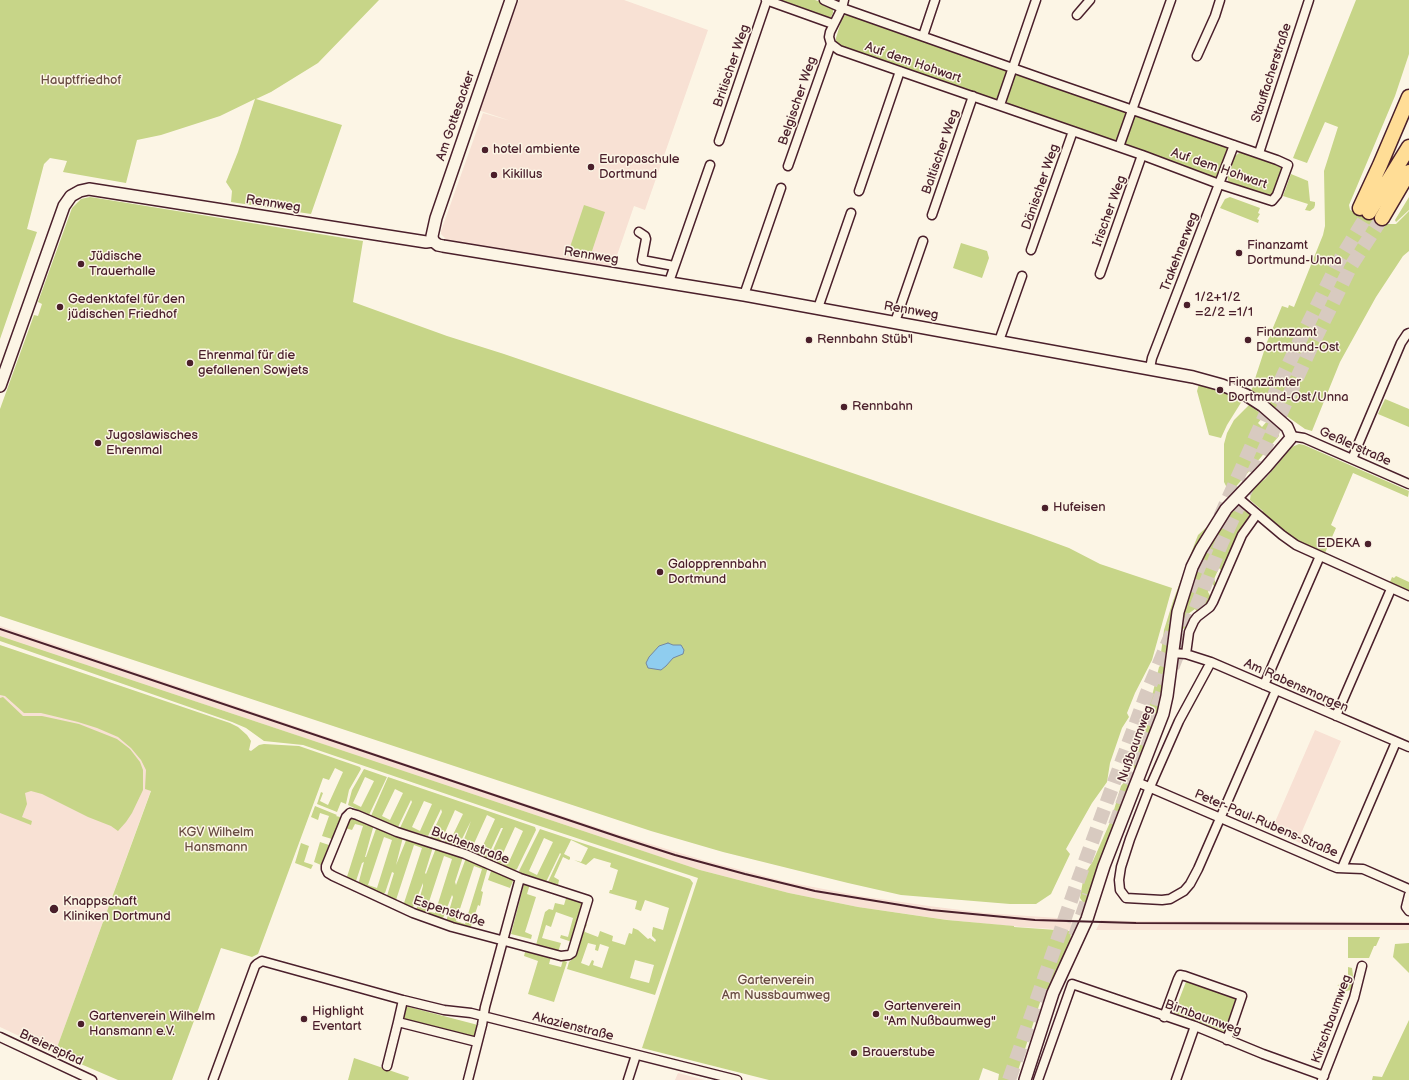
<!DOCTYPE html>
<html>
<head>
<meta charset="utf-8">
<style>
  body { margin:0 }
  canvas { display:block; background:#fcf5e5 }
</style>
</head>
<body>
<canvas width="1409" height="1080"></canvas>
<script>
const ctx = document.querySelector('canvas').getContext('2d');
ctx.lineJoin = 'round';
function fillPath(path, color) { ctx.fillStyle = color; ctx.fill(path, 'evenodd'); }
const poly = rows => new Path2D(rows.map(r => 'M' + r).join(''));
function strokePath(path, color, width, dash) { ctx.strokeStyle = color; ctx.lineWidth = width; ctx.lineCap = dash ? 'butt' : 'round'; ctx.setLineDash(dash || []); ctx.stroke(path); }
function drawText(font, color, halo, rows, align = 'center') {
  ctx.font = font + ' "Balsamiq Sans",sans-serif'; ctx.lineWidth = 3; ctx.setLineDash([]); ctx.textBaseline = 'middle'; ctx.strokeStyle = halo; ctx.fillStyle = color; for (const [text, x, y, turn = 0] of rows) {
    ctx.save(); ctx.translate(x, y); ctx.rotate((+turn || 0) * Math.PI / 180); ctx.textAlign = isNaN(turn) ? turn : align; if (halo) ctx.strokeText(text, 0, 0); ctx.fillText(text, 0, 0); ctx.restore();
  }
}
fillPath(poly([
  [519,0,624,0,708,30,645,210,634,206,613,267,447,240,441,234,441,231,483,113,511,121,475,109],
  [0,626,466,784,617,834,703,860,787,882,860,896,929,906,985,913,1072,919,1071,930,1021,927,948,920,858,907,789,893,700,870,0,636],
  [0,646,181,708,55,1053,0,1027],
  [1315,730,1341,741,1300,836,1303,837,1300,843,1266,827,1269,820,1275,822],
  [1101,920,1131,921,1409,922,1409,930,1096,930],
  [678,1073,705,1080,675,1080]
]), '#f8e1d4');
fillPath(poly([
  [0,0,379,0,318,63,271,92,256,99,342,125,311,214,231,202,232,191,226,182,238,152,255,99,220,116,161,135,137,140,126,183,63,172,67,161,50,158,44,164,27,229,37,232,0,339],
  [775,0,815,0,830,5,833,7,833,13,831,17,828,18],
  [1356,0,1409,0,1409,54,1395,96,1349,205,1350,210,1385,224,1396,224,1409,211,1409,251,1403,256,1376,297,1340,362,1312,431,1305,429,1251,391,1267,342,1282,306,1288,308,1289,305,1294,307,1323,235,1325,226,1324,171,1338,127,1325,122,1307,163,1293,158],
  [847,14,1006,70,1008,74,1000,97,997,101,844,49,838,45,836,42,836,38,842,18],
  [1017,73,1128,112,1120,138,1116,143,1009,107,1006,99,1013,75],
  [1135,115,1223,145,1226,147,1228,150,1219,174,1216,177,1212,177,1204,175,1123,145,1132,118],
  [1242,151,1277,163,1281,167,1282,173,1275,191,1272,195,1268,196,1229,183,1228,180,1227,174,1235,156],
  [1291,174,1308,181,1310,201,1315,202,1315,205,1314,208,1310,211,1305,210,1308,204,1283,196],
  [90,197,363,241,353,302,447,336,504,354,1028,533,1069,548,1100,564,1172,588,1152,660,1135,693,1127,713,1129,717,1122,728,1110,763,1107,782,1092,803,1066,849,1070,854,1051,894,1036,904,1010,904,901,895,848,883,723,852,651,831,0,616,0,409,34,315,38,316,42,304,38,302,72,208,81,199],
  [1230,197,1260,208,1258,213,1260,214,1257,219,1259,220,1258,223,1220,208,1225,199],
  [1409,197,1409,210,1396,222,1395,220],
  [584,205,605,212,591,254,570,247],
  [961,243,987,251,989,258,982,278,953,268],
  [1199,384,1220,390,1236,396,1242,401,1227,425,1221,438,1209,435,1197,391],
  [1385,399,1409,409,1409,427,1378,414],
  [1249,405,1264,416,1258,423,1262,427,1268,420,1277,427,1279,436,1233,490,1226,486,1224,482,1224,444,1227,433,1234,420],
  [1299,444,1304,445,1409,491,1408,497,1353,473,1331,525,1336,528,1325,553,1323,554,1302,544,1289,536,1261,513,1263,511,1250,500,1251,492,1253,488,1265,479,1292,447],
  [1239,509,1245,511,1252,516,1223,573,1219,568,1214,579,1217,586,1216,589,1212,583,1208,592,1212,599,1209,604,1198,613,1195,609,1188,614,1185,619,1189,628,1188,631,1184,628,1182,631,1182,637,1186,643,1186,648,1180,642,1183,614,1193,582,1204,556,1222,525,1232,512],
  [1208,526,1168,661,1161,661,1160,660,1164,630,1173,601,1198,535],
  [1396,576,1409,582,1409,591,1390,582,1392,577,1394,578],
  [0,636,700,870,789,893,858,907,947,920,1014,926,1014,927,1071,931,1070,946,1049,989,1044,990,1015,1080,998,1080,999,1074,983,1068,979,1080,769,1080,642,1048,698,878,537,825,303,745,264,741,246,728,232,722,0,641],
  [0,645,230,723,238,727,247,735,251,741,249,750,251,751,259,745,264,744,299,746,360,767,361,769,349,790,346,804,341,802,337,812,317,804,321,792,323,793,320,801,328,805,343,772,335,768,329,780,323,778,258,954,252,957,221,948,172,1080,118,1080,55,1053,151,791,145,789,146,770,141,760,131,748,118,737,97,728,78,722,41,713,24,713,5,696,0,695],
  [1162,664,1167,664,1160,711,1138,770,1134,769,1133,757,1140,735,1144,712,1153,692,1159,667],
  [3,697,23,716,42,716,79,724,117,739,130,749,140,762,143,770,143,790,132,813,126,822,118,831,111,826,88,817,42,794,31,791,25,793,27,804,22,817,32,821,31,825,0,813,0,698],
  [364,769,387,777,369,815,348,805,352,790],
  [365,777,374,781,361,807,353,803],
  [1132,773,1135,775,1086,907,1080,898,1084,875,1093,861,1111,820,1121,786,1125,781],
  [388,777,535,827,536,830,517,869,514,871,503,866,503,864,500,863,499,864,489,859,503,828,501,828,487,858,475,853,476,851,473,850,471,852,461,847,471,821,458,847,445,842,445,840,442,839,441,841,430,838,442,812,441,809,428,836,400,828,412,802,411,800,398,827,371,816],
  [395,789,403,793,390,820,382,816],
  [424,801,432,804,420,831,412,827],
  [455,810,463,814,450,841,443,837],
  [487,815,495,819,480,852,472,848],
  [515,827,523,831,508,864,500,860],
  [315,806,337,815,336,816,340,817,341,816,332,839,322,836,329,816,320,813,318,820,311,817],
  [352,817,373,825,373,828,365,857,366,857,377,826,403,837,396,865,407,838,433,847,425,873,426,874,436,848,463,857,455,882,456,885,466,858,488,867,481,891,483,892,480,906,478,905,470,929,446,922,453,897,452,895,442,921,416,911,423,886,423,883,412,910,386,899,394,873,392,872,385,893,384,893,382,897,358,885,364,862,362,863,355,884,346,880,363,826,355,824,352,830,345,828,348,820],
  [384,837,392,840,377,888,368,885],
  [414,845,422,848,404,903,396,900],
  [444,856,452,859,435,913,426,911],
  [474,866,482,869,465,924,456,921],
  [540,829,690,879,693,883,655,995,567,969,569,962,576,956,585,923,587,925,584,930,585,932,598,937,600,931,613,936,612,941,625,945,629,933,632,934,633,928,638,930,648,939,650,938,655,942,656,940,652,936,652,933,653,927,663,930,669,908,645,900,641,911,635,909,637,901,609,893,610,890,612,890,618,870,610,867,611,863,594,858,586,865,574,860,581,862,588,848,571,840,564,854,570,857,570,859,569,860,563,857,554,877,559,880,558,885,548,882,561,854,560,853,546,882,520,874,519,871],
  [544,838,553,842,537,875,529,871],
  [588,943,596,945,595,950,598,951,600,944,609,947,602,968,593,965,594,961,592,960,589,966,581,963],
  [635,960,654,965,649,983,630,978],
  [320,842,329,845,321,865,314,862],
  [301,843,309,846,304,862,313,865,311,869,295,863],
  [492,868,512,878,513,881,510,888,488,880],
  [526,883,530,884,527,894,536,897,525,932,532,935,531,939,511,934,524,884],
  [567,895,583,902,572,942,560,938,561,935,568,937,573,918,556,912,551,927,546,925,542,938,561,943,558,952,536,945,545,912,549,909,553,910,555,903,564,905],
  [1348,937,1380,937,1376,946,1374,946,1369,958,1348,958],
  [1409,943,1409,973,1393,957,1395,944],
  [525,952,551,957,549,964,561,967,563,960,567,962,554,1002,528,994,538,961,524,956],
  [1348,967,1352,968,1354,983,1352,990,1346,991,1344,990,1345,988,1337,985,1348,984],
  [1187,979,1240,998,1227,1033,1174,1013],
  [405,1006,478,1025,475,1039,402,1021],
  [1409,1020,1409,1080,1372,1080,1373,1076,1382,1077],
  [354,1058,409,1077,408,1080,348,1080]
]), '#c7d588');
const water = poly([
  [668,643,673,645,681,645,684,650,683,654,673,658,666,666,661,670,648,668,646,663,649,657,659,646,668,643]
]);
fillPath(water, '#8fcdef');
strokePath(water, '#7387a1', 1);
strokePath(poly([
  [1220,517,1279,384,1301,338,1339,261,1369,212],
  [1189,591,1207,547],
  [1115,825,1159,701,1222,542,1313,343,1351,266,1382,218],
  [1075,936,1089,895],
  [1009,1080,1076,886,1146,695,1176,623]
]), '#d8cac0', 14, [14, 7]);
const street = poly([
  [766,0,833,24],
  [824,0,842,8,1052,82,1277,160,1288,165,1277,195,1272,201,1219,184,1142,155,839,50,831,44,829,37,830,32,842,8,844,0],
  [1077,15,1090,0],
  [923,36,935,0],
  [1197,56,1215,16,1220,0],
  [1000,105,1036,0],
  [719,141,767,0],
  [1119,147,1171,0],
  [1259,153,1309,0],
  [788,166,831,44],
  [859,191,900,71],
  [932,215,973,96],
  [639,232,645,236,646,239,642,260,674,266],
  [1031,250,1073,131],
  [1100,274,1142,155],
  [669,282,710,165],
  [744,295,781,188],
  [818,308,851,213],
  [895,322,923,241],
  [999,341,1022,276],
  [1150,368,1152,358,1234,145],
  [1291,436,1304,438,1409,484],
  [1352,459,1401,343,1407,334,1409,333],
  [1237,497,1282,535,1296,545,1409,596],
  [1172,653,1186,654,1211,662,1409,747],
  [1186,654,1189,632,1194,621,1197,617,1210,607,1213,602,1242,535,1257,514],
  [1211,662,1179,721,1150,787,1130,839,1121,867,1119,880,1120,890,1126,898,1162,900,1170,899,1184,891,1190,884,1198,869,1276,690],
  [1264,685,1320,556],
  [1336,716,1391,589],
  [1137,782,1332,866,1337,868,1363,869,1409,889],
  [350,813,357,815,397,832,465,854,520,878,588,900,572,953,569,955,561,956,452,927,413,913,333,876,328,873,326,869,326,866,346,817,350,813],
  [1342,868,1396,742],
  [1409,895,1406,907,1409,911],
  [403,1000,398,1022,477,1042],
  [1164,1017,1178,979,1180,975,1185,976,1242,996,1227,1040],
  [0,1037,92,1080],
  [387,1066,398,1022],
  [213,1080,255,966,257,964,262,961,403,1000,444,1010,471,1013,737,1080],
  [468,1080,482,1025,485,1007,520,878],
  [628,1080,636,1055],
  [1038,1080,1072,984,1195,1026,1263,1054,1324,1076],
  [1176,1080,1195,1026],
  [1322,1080,1354,998,1362,966]
]);
const secondary = poly([
  [433,241,438,245,443,246,744,295,1193,377,1222,385,1246,395,1263,406,1287,427,1291,436,1290,439,1266,467,1226,509,1201,549,1192,567,1178,612,1167,696,1163,714,1104,866,1087,919,1053,993,1025,1080],
  [433,241,432,236,436,218,511,0],
  [0,386,64,206,71,196,80,191,89,189,426,242,433,241]
]);
const highway = poly([
  [1360,208,1380,165,1409,97],
  [1369,212,1409,147],
  [1382,218,1409,172]
]);
strokePath(street, '#4a1f2b', 11);
strokePath(secondary, '#4a1f2b', 14);
strokePath(highway, '#4a1f2b', 17);
strokePath(street, '#fcf5e5', 8);
strokePath(secondary, '#fcf5e5', 11);
strokePath(highway, '#ffdd96', 14);
strokePath(poly([
  [0,629,619,837,675,855,745,874,815,891,931,910,1035,920,1136,923,1409,924]
]), '#4a1f2b', 2);
for (const [x, y, r, color] of [
  [485,150,4,"#4a1f2b"],
  [591,167,4,"#4a1f2b"],
  [494,175,4,"#4a1f2b"],
  [1239,253,4,"#4a1f2b"],
  [81,264,4,"#4a1f2b"],
  [1187,305,4,"#4a1f2b"],
  [60,307,4,"#4a1f2b"],
  [809,340,4,"#4a1f2b"],
  [1248,340,4,"#4a1f2b"],
  [190,363,4,"#4a1f2b"],
  [1220,390,4,"#4a1f2b"],
  [844,407,4,"#4a1f2b"],
  [98,443,4,"#4a1f2b"],
  [1045,508,4,"#4a1f2b"],
  [1368,544,4,"#4a1f2b"],
  [660,572,4,"#4a1f2b"],
  [54,909,5,"#4a1f2b"],
  [876,1014,4,"#4a1f2b"],
  [304,1019,4,"#4a1f2b"],
  [81,1024,4,"#4a1f2b"],
  [854,1053,4,"#4a1f2b"]
]) { const dot = new Path2D(); dot.arc(x, y, r, 0, 2 * Math.PI); ctx.fillStyle = color; ctx.fill(dot); strokePath(dot, '#fcf5e5', 1.5); }
drawText('13px', '#4a1f2b', '#fcf5e5', [
  ["Auf dem Hohwart",913,63,19],
  ["Britischer Weg",732,66,-71],
  ["Stauffacherstraße",1272,73,-72],
  ["Belgischer Weg",798,101,-71],
  ["Am Gottesacker",456,116,-71],
  ["Baltischer Weg",941,152,-71],
  ["Auf dem Hohwart",1219,169,19],
  ["Dänischer Weg",1041,187,-71],
  ["Rennweg",273,204,9],
  ["Irischer Weg",1110,211,-70],
  ["Trakehnerweg",1180,252,-69],
  ["Rennweg",591,256,9],
  ["Rennweg",911,311,10],
  ["Geßlerstraße",1355,447,24],
  ["Am Rabensmorgen",1296,686,24],
  ["Nußbaumweg",1136,744,-70],
  ["Peter-Paul-Rubens-Straße",1266,824,23],
  ["Buchenstraße",470,846,21],
  ["Espenstraße",449,912,18],
  ["Birnbaumweg",1203,1018,20],
  ["Kirschbaumweg",1332,1019,-70],
  ["Akazienstraße",573,1027,14],
  ["Breierspfad",51,1048,25]
]);
drawText('13px', '#694c42', '#fcf5e5', [
  ["Hauptfriedhof",81,81],
  ["KGV Wilhelm",216,833],
  ["Hansmann",216,848],
  ["Gartenverein",776,981],
  ["Am Nussbaumweg",776,996]
]);
drawText('13px', '#4a1f2b', '#fcf5e5', [
  ["hotel ambiente",493,150],
  ["Europaschule",599,160],
  ["Dortmund",599,175],
  ["Kikillus",502,175],
  ["Finanzamt",1247,246],
  ["Dortmund-Unna",1247,261],
  ["Jüdische",89,257],
  ["Trauerhalle",89,272],
  ["1/2+1/2",1195,298],
  ["=2/2 =1/1",1195,313],
  ["Gedenktafel für den",68,300],
  ["jüdischen Friedhof",68,315],
  ["Finanzamt",1256,333],
  ["Dortmund-Ost",1256,348],
  ["Rennbahn Stüb'l",817,340],
  ["Ehrenmal für die",198,356],
  ["gefallenen Sowjets",198,371],
  ["Finanzämter",1228,383],
  ["Dortmund-Ost/Unna",1228,398],
  ["Rennbahn",852,407],
  ["Jugoslawisches",106,436],
  ["Ehrenmal",106,451],
  ["Hufeisen",1053,508],
  ["EDEKA",1360,544,"right"],
  ["Galopprennbahn",668,565],
  ["Dortmund",668,580],
  ["Knappschaft",63,902],
  ["Kliniken Dortmund",63,917],
  ["Gartenverein",884,1007],
  ["\"Am Nußbaumweg\"",884,1022],
  ["Highlight",312,1012],
  ["Eventart",312,1027],
  ["Gartenverein Wilhelm",89,1017],
  ["Hansmann e.V.",89,1032],
  ["Brauerstube",862,1053]
], 'left');
</script>
</body>
</html>
